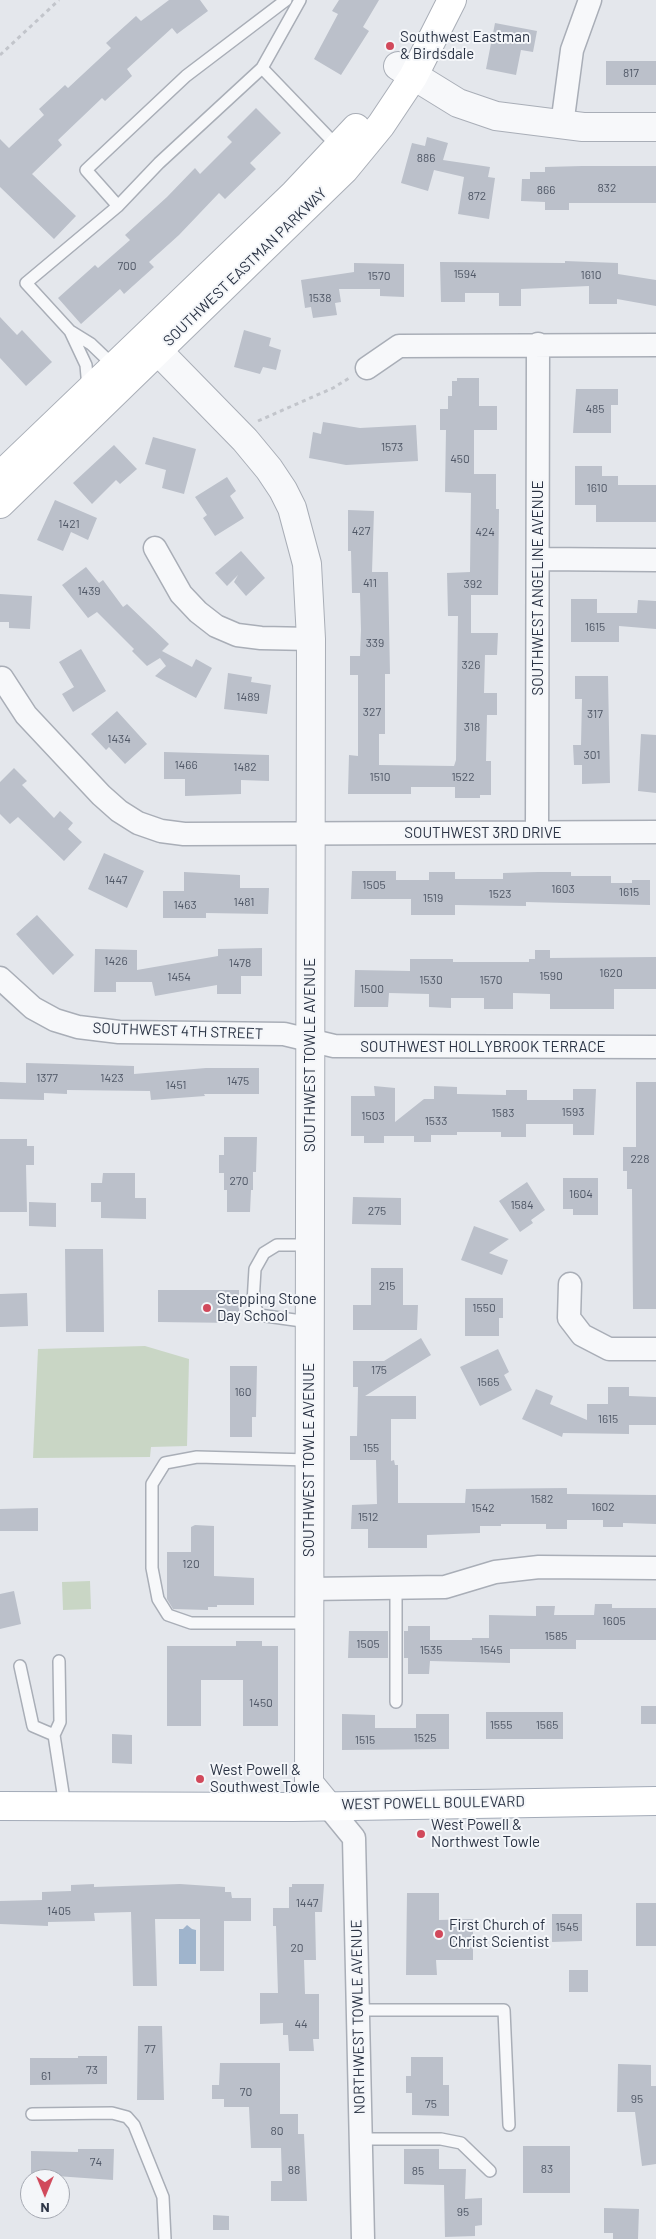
<!DOCTYPE html>
<html>
<head>
<meta charset="utf-8">
<style>
  body { margin:0 }
  #map { position:relative; width:656px; height:2239px; overflow:hidden; background:#e4e7ec; font-family:Barlow,sans-serif }
  canvas { display:block }
  .north { position:absolute; left:20px; top:2169px; width:50px; height:50px; box-sizing:border-box; background:#f4f6f9; border:1px solid #a4a8b1; border-radius:50%; rotate:180deg; font-size:14px; font-weight:700; line-height:20px; text-align:center; color:#2b3445 }
  .north::after { content:''; display:block; margin:auto; width:18px; height:22px; background:#d1495b; clip-path:polygon(50% 0,100% 100%,50% 72%,0 100%) }
</style>
</head>
<body>
<div id="map">
<canvas width="656" height="2239"></canvas>
<div class="north">N</div>
</div>
<script>
const ctx = document.querySelector('canvas').getContext('2d');
ctx.lineJoin = 'round';
function fillPath(path, color) { ctx.fillStyle = color; ctx.fill(path, 'evenodd'); }
const poly = rows => new Path2D(rows.map(r => 'M' + r).join(''));
function strokePath(path, color, width, dash) { ctx.strokeStyle = color; ctx.lineWidth = width; ctx.lineCap = dash ? 'butt' : 'round'; ctx.setLineDash(dash || []); ctx.stroke(path); }
function drawText(font, color, halo, rows, align = 'center') {
  ctx.font = font + ' Barlow,sans-serif'; ctx.lineWidth = 4; ctx.setLineDash([]); ctx.textBaseline = 'middle'; ctx.strokeStyle = halo; ctx.fillStyle = color; for (const [text, x, y, turn = 0] of rows) {
    ctx.save(); ctx.translate(x, y); ctx.rotate((+turn || 0) * Math.PI / 180); ctx.textAlign = isNaN(turn) ? turn : align; if (halo) ctx.strokeText(text, 0, 0); ctx.fillText(text, 0, 0); ctx.restore();
  }
}
fillPath(poly([
  [145,1346,189,1359,187,1446,151,1447,150,1457,33,1458,38,1349],
  [90,1581,91,1609,63,1610,62,1582]
]), '#c9d6c5');
fillPath(poly([
  [187,1925,192,1929,196,1930,196,1964,179,1964,179,1929,183,1929]
]), '#9fb4cc');
fillPath(poly([
  [169,0,200,0,208,11,177,34,172,28,127,69,132,76,105,101,102,98,58,140,62,145,32,174,76,216,54,239,0,187,0,139,9,148,44,115,39,109,65,85,68,88,111,48,106,43,136,16,141,21],
  [339,0,379,0,363,27,369,31,341,75,314,59,338,14,332,11],
  [495,23,537,31,533,52,521,50,516,75,486,69],
  [606,61,656,61,656,85,606,85],
  [256,108,281,133,250,163,256,169,225,199,219,193,179,235,149,262,154,267,124,294,120,289,81,324,58,298,95,265,98,268,130,240,125,235,167,197,195,168,200,174,232,142,227,137],
  [427,137,448,143,443,160,490,167,488,177,495,178,489,219,458,214,464,177,434,170,428,191,401,183,412,143,425,146],
  [582,166,656,166,656,203,569,203,569,210,545,210,545,202,521,201,522,179,530,179,530,172,545,172,545,167],
  [565,261,618,263,618,274,656,280,656,306,617,299,617,304,589,304,589,286,521,289,521,306,499,306,499,293,465,293,465,302,441,302,440,262,565,263],
  [354,263,404,264,404,297,380,296,380,289,339,289,341,302,335,303,337,315,313,318,311,307,305,308,301,280,354,272],
  [0,317,17,335,22,330,52,362,26,386,0,358],
  [244,330,271,338,269,346,281,350,276,370,263,367,260,374,234,367],
  [457,378,479,378,479,406,497,406,497,430,474,430,474,474,496,474,496,509,499,509,498,595,471,595,471,633,498,633,497,655,485,655,484,693,497,693,497,715,487,715,486,761,491,761,491,795,480,795,480,798,455,798,455,787,411,787,411,794,348,794,349,755,358,756,358,675,350,675,350,656,360,656,361,630,360,593,352,593,351,551,348,551,348,510,374,511,372,572,388,572,390,674,385,674,385,734,379,734,379,765,454,766,456,760,458,616,448,616,447,573,470,572,471,493,445,492,446,430,440,430,440,409,448,409,448,396,452,396,452,381,457,381],
  [576,389,618,389,618,405,611,405,611,433,573,433],
  [323,422,360,428,416,425,418,461,346,465,309,458,313,432,321,434],
  [153,437,196,449,184,494,162,488,166,470,145,464],
  [114,445,137,469,120,484,116,480,92,504,73,483],
  [575,466,602,466,602,476,618,476,618,485,656,485,656,522,596,522,596,505,575,505],
  [227,477,236,491,230,496,244,518,215,536,203,518,207,515,195,497],
  [55,500,97,518,88,540,71,532,63,551,37,540],
  [241,551,265,578,246,596,234,582,238,575,227,586,215,573],
  [86,567,99,583,103,580,123,607,127,604,169,644,162,651,192,667,196,659,212,668,196,698,155,676,166,666,160,658,147,666,132,651,134,649,97,612,88,618,62,585],
  [0,594,32,596,30,629,9,628,9,622,0,622],
  [571,599,597,599,597,613,637,613,638,600,656,601,656,629,619,626,619,642,571,642],
  [81,649,106,691,73,712,62,694,74,687,59,662],
  [228,673,252,677,251,682,271,685,267,714,224,709],
  [575,676,608,676,610,783,582,784,582,765,574,765,573,745,581,745,582,699,575,699],
  [117,711,147,744,125,764,109,747,106,750,91,734],
  [641,734,656,735,656,793,638,791],
  [164,752,269,755,269,781,241,780,241,794,185,796,185,779,164,779],
  [14,768,27,781,22,785,54,818,60,811,73,823,68,829,82,842,64,861,18,817,10,824,0,814,0,782],
  [104,853,144,871,127,908,88,889],
  [352,871,396,871,396,880,429,880,429,872,455,872,455,879,503,879,503,873,538,872,571,872,571,876,611,876,611,883,632,883,632,880,650,880,650,905,526,902,526,906,455,905,455,915,411,915,411,899,351,899],
  [184,872,240,875,240,888,269,888,268,914,206,913,206,918,163,918,163,891,184,891],
  [37,915,74,955,53,975,16,934],
  [262,948,262,976,241,976,241,994,217,994,217,985,155,996,152,982,116,982,116,992,94,992,95,949,137,950,137,970,218,956,218,949],
  [535,950,550,950,550,958,656,957,656,989,614,989,614,1009,550,1009,550,994,513,993,513,1009,484,1009,484,998,451,998,451,1008,429,1007,429,994,389,993,388,1007,354,1007,355,970,410,971,410,959,453,959,453,962,529,962,529,959,535,959],
  [26,1063,134,1066,134,1074,206,1068,259,1068,259,1094,204,1094,205,1096,151,1100,150,1091,67,1090,67,1094,44,1093,44,1100,0,1099,0,1082,26,1083],
  [636,1082,656,1082,656,1309,633,1309,632,1189,627,1189,627,1171,623,1171,623,1147,636,1147],
  [374,1086,395,1088,395,1122,424,1099,434,1099,434,1086,457,1087,457,1094,506,1095,506,1090,527,1090,527,1100,573,1100,573,1089,596,1089,594,1135,573,1135,573,1124,526,1124,526,1137,501,1137,501,1132,457,1132,457,1135,431,1135,431,1142,414,1142,414,1136,384,1136,384,1143,364,1143,364,1136,351,1136,351,1096,375,1096],
  [224,1137,257,1137,256,1172,253,1172,253,1190,251,1190,250,1212,227,1212,227,1190,224,1190,224,1173,219,1173,219,1155,224,1155],
  [0,1139,27,1139,27,1146,34,1146,34,1165,26,1165,27,1212,0,1212],
  [103,1173,135,1173,135,1198,146,1198,146,1219,101,1218,101,1202,91,1202,91,1183,102,1183],
  [563,1178,598,1178,598,1215,573,1215,573,1209,563,1209],
  [527,1182,545,1210,531,1220,533,1223,520,1232,499,1201],
  [353,1197,401,1198,401,1225,352,1224],
  [29,1202,56,1203,56,1227,29,1226],
  [474,1226,509,1239,489,1253,508,1260,502,1275,461,1260],
  [65,1249,103,1249,104,1332,66,1332],
  [371,1268,403,1268,403,1305,418,1305,417,1330,353,1330,353,1305,371,1305],
  [158,1290,239,1290,239,1323,158,1322],
  [27,1293,28,1326,0,1327,0,1294],
  [465,1298,503,1298,503,1318,499,1318,499,1336,465,1336],
  [421,1338,431,1355,365,1396,416,1396,416,1419,391,1419,391,1461,394,1460,395,1465,398,1465,398,1503,465,1503,466,1489,567,1488,567,1494,656,1495,656,1524,623,1523,623,1527,603,1527,603,1520,567,1520,567,1529,546,1529,546,1524,501,1524,501,1526,480,1526,480,1533,427,1535,427,1548,368,1548,368,1529,351,1529,352,1505,377,1504,376,1460,350,1460,350,1436,357,1436,358,1387,353,1387,353,1361,384,1361],
  [498,1349,509,1372,504,1375,512,1390,480,1406,460,1367],
  [230,1366,257,1366,256,1417,252,1417,252,1437,230,1437],
  [608,1387,629,1387,629,1396,656,1397,656,1425,629,1425,629,1434,563,1433,562,1437,522,1419,536,1389,553,1396,550,1404,587,1420,587,1404,608,1404],
  [38,1508,38,1531,0,1531,0,1509],
  [195,1525,214,1526,214,1576,254,1578,254,1605,217,1605,217,1607,208,1607,208,1610,173,1609,167,1599,167,1552,191,1552,191,1527],
  [14,1591,21,1624,0,1629,0,1594],
  [595,1604,612,1604,612,1608,656,1608,656,1640,576,1640,576,1649,510,1649,510,1663,430,1661,429,1674,408,1674,408,1658,404,1658,404,1631,408,1631,408,1626,430,1626,430,1640,472,1640,472,1638,489,1638,489,1615,536,1616,536,1606,555,1606,554,1615,594,1615],
  [349,1631,388,1631,388,1658,348,1658],
  [236,1641,262,1641,262,1646,278,1646,278,1726,243,1726,243,1680,201,1680,201,1726,167,1726,167,1646,236,1646],
  [641,1706,656,1706,656,1724,641,1724],
  [486,1712,563,1712,563,1739,486,1739],
  [342,1714,375,1715,375,1728,416,1728,416,1714,449,1714,449,1749,342,1750],
  [112,1734,132,1735,132,1764,112,1763],
  [94,1884,94,1887,180,1884,225,1887,225,1892,231,1892,232,1898,251,1898,251,1921,224,1921,224,1971,200,1971,200,1919,155,1919,157,1986,133,1986,131,1912,94,1913,95,1921,48,1922,48,1926,0,1924,0,1901,42,1900,42,1892,71,1891,71,1885],
  [292,1884,324,1884,322,1912,315,1912,316,1960,304,1960,305,1994,319,1994,319,2039,313,2039,314,2051,289,2051,288,2035,283,2035,283,2023,260,2024,260,1993,278,1993,276,1926,273,1926,273,1908,289,1908,289,1887,292,1887],
  [407,1893,439,1893,439,1920,473,1919,473,1960,436,1960,437,1975,406,1975],
  [636,1903,656,1903,656,1946,636,1946],
  [552,1914,582,1914,582,1941,552,1942],
  [569,1970,588,1970,588,1992,569,1992],
  [138,2026,162,2026,164,2100,137,2100],
  [78,2056,107,2056,107,2084,30,2085,30,2058,78,2058],
  [411,2057,443,2057,443,2085,449,2085,449,2116,412,2115,412,2093,406,2093,406,2076,411,2076],
  [220,2063,280,2063,280,2114,298,2114,298,2134,304,2134,307,2201,271,2201,271,2181,282,2181,281,2148,251,2148,249,2107,224,2107,224,2099,212,2099,212,2085,219,2085],
  [618,2064,651,2065,651,2086,656,2086,656,2164,642,2166,635,2112,617,2112],
  [523,2146,570,2146,570,2193,523,2193],
  [78,2149,114,2149,113,2180,56,2176,56,2179,31,2179,31,2151,78,2152],
  [404,2149,439,2149,439,2169,466,2169,465,2199,482,2198,482,2225,475,2226,475,2236,445,2237,444,2185,404,2184],
  [604,2208,639,2209,638,2239,613,2239,613,2233,604,2233],
  [213,2215,229,2216,229,2230,213,2230]
]), '#bbc0ca');
const service = poly([
  [262,68,339,148],
  [118,206,86,170,186,76,286,0],
  [70,331,86,365,88,388],
  [114,366,91,344,70,331,26,283,118,206,159,163,262,68,300,0],
  [309,1245,277,1245,264,1253,255,1269,253,1303,259,1315,309,1322],
  [309,1623,191,1623,168,1615,158,1599,152,1568,152,1484,165,1463,197,1457,309,1460],
  [20,1666,33,1726,54,1735,65,1806],
  [396,1702,396,1589],
  [54,1735,60,1722,59,1661],
  [358,2010,504,2010,509,2125],
  [32,2114,112,2113,127,2117,134,2125,163,2197,165,2239],
  [361,2139,441,2139,461,2143,490,2171]
]);
const minor = poly([
  [562,125,572,50,590,0],
  [367,368,399,346,656,345],
  [155,548,181,594,198,612,216,626,237,635,261,638,311,639],
  [539,559,656,560],
  [2,678,26,715,101,795,119,811,138,823,161,831,184,834,656,832],
  [537,832,538,344],
  [0,978,33,1008,55,1020,78,1027,119,1032,284,1034,334,1046,656,1047],
  [570,1284,569,1318,582,1335,609,1349,656,1349],
  [309,1589,445,1587,495,1572,539,1567,656,1568],
  [327,1805,354,1838,363,2239]
]);
const tertiary = poly([
  [398,66,458,103,496,116,583,127,656,127],
  [158,351,245,440,269,469,283,490,292,508,307,564,311,639,309,1783,327,1805]
]);
const secondary = poly([
  [0,476,294,194,356,128],
  [0,504,344,170,381,125,413,77,452,0]
]);
const primary = poly([
  [0,1806,293,1807,656,1801]
]);
strokePath(service, '#a9aeb7', 14);
strokePath(minor, '#a9aeb7', 25);
strokePath(tertiary, '#a9aeb7', 30);
strokePath(secondary, '#a9aeb7', 30);
strokePath(primary, '#a3abb8', 30);
strokePath(poly([
  [0,55,59,0],
  [258,421,333,388,351,377]
]), '#c2c5cb', 3, [4, 4]);
strokePath(service, '#f7f8fa', 11);
strokePath(minor, '#f7f8fa', 22);
strokePath(tertiary, '#f7f8fa', 28);
strokePath(secondary, '#fff', 28);
strokePath(primary, '#fff', 28);
for (const [x, y, r, color] of [
  [390,46,5,"#d1495b"],
  [207,1308,5,"#d1495b"],
  [200,1779,5,"#d1495b"],
  [421,1834,5,"#d1495b"],
  [439,1934,5,"#d1495b"]
]) { const dot = new Path2D(); dot.arc(x, y, r, 0, 2 * Math.PI); ctx.fillStyle = color; ctx.fill(dot); strokePath(dot, '#f4f6f9', 2); }
drawText('12px', '#4f5766', null, [
  ["817",631,73],
  ["886",426,158],
  ["832",607,188],
  ["866",546,190],
  ["872",477,196],
  ["700",127,266],
  ["1594",465,274],
  ["1610",591,275],
  ["1570",379,276],
  ["1538",320,298],
  ["485",595,409],
  ["1573",392,447],
  ["450",460,459],
  ["1610",597,488],
  ["1421",69,524],
  ["427",361,531],
  ["424",485,532],
  ["411",370,583],
  ["392",473,584],
  ["1439",89,591],
  ["1615",595,627],
  ["339",375,643],
  ["326",471,665],
  ["1489",248,697],
  ["327",372,712],
  ["317",595,714],
  ["318",472,727],
  ["1434",119,739],
  ["301",592,755],
  ["1466",186,765],
  ["1482",245,767],
  ["1510",380,777],
  ["1522",463,777],
  ["1447",116,880],
  ["1505",374,885],
  ["1603",563,889],
  ["1615",629,892],
  ["1523",500,894],
  ["1519",433,898],
  ["1481",244,902],
  ["1463",185,905],
  ["1426",116,961],
  ["1478",240,963],
  ["1620",611,973],
  ["1590",551,976],
  ["1454",179,977],
  ["1530",431,980],
  ["1570",491,980],
  ["1500",372,989],
  ["1377",47,1078],
  ["1423",112,1078],
  ["1475",238,1081],
  ["1451",176,1085],
  ["1593",573,1112],
  ["1583",503,1113],
  ["1503",373,1116],
  ["1533",436,1121],
  ["228",640,1159],
  ["270",239,1181],
  ["1604",581,1194],
  ["1584",522,1205],
  ["275",377,1211],
  ["215",387,1286],
  ["1550",484,1308],
  ["175",379,1370],
  ["1565",488,1382],
  ["160",243,1392],
  ["1615",608,1419],
  ["155",371,1448],
  ["1582",542,1499],
  ["1602",603,1507],
  ["1542",483,1508],
  ["1512",368,1517],
  ["120",191,1564],
  ["1605",614,1621],
  ["1585",556,1636],
  ["1505",368,1644],
  ["1535",431,1650],
  ["1545",491,1650],
  ["1450",261,1703],
  ["1555",501,1725],
  ["1565",547,1725],
  ["1525",425,1738],
  ["1515",365,1740],
  ["1447",307,1903],
  ["1405",59,1911],
  ["1545",567,1927],
  ["20",297,1948],
  ["44",301,2024],
  ["77",150,2049],
  ["73",92,2070],
  ["61",46,2076],
  ["70",246,2092],
  ["95",637,2099],
  ["75",431,2104],
  ["80",277,2131],
  ["74",96,2162],
  ["83",547,2169],
  ["88",294,2170],
  ["85",418,2171],
  ["95",463,2212]
]);
drawText('15px', '#2b3445', '#f4f6f9', [
  ["Southwest Eastman",400,37],
  ["& Birdsdale",400,54],
  ["Stepping Stone",217,1299],
  ["Day School",217,1316],
  ["West Powell &",210,1770],
  ["Southwest Towle",210,1787],
  ["West Powell &",431,1825],
  ["Northwest Towle",431,1842],
  ["First Church of",449,1925],
  ["Christ Scientist",449,1942]
], 'left');
drawText('15px', '#2b3445', '#f4f6f9', [
  ["SOUTHWEST EASTMAN PARKWAY",245,267,-44],
  ["SOUTHWEST ANGELINE AVENUE",538,588,-90],
  ["SOUTHWEST 3RD DRIVE",483,833],
  ["SOUTHWEST 4TH STREET",178,1031,2],
  ["SOUTHWEST HOLLYBROOK TERRACE",483,1047],
  ["SOUTHWEST TOWLE AVENUE",310,1055,-90],
  ["SOUTHWEST TOWLE AVENUE",309,1460,-90],
  ["WEST POWELL BOULEVARD",433,1803,-1],
  ["NORTHWEST TOWLE AVENUE",358,2017,-91]
]);
</script>
</body>
</html>
